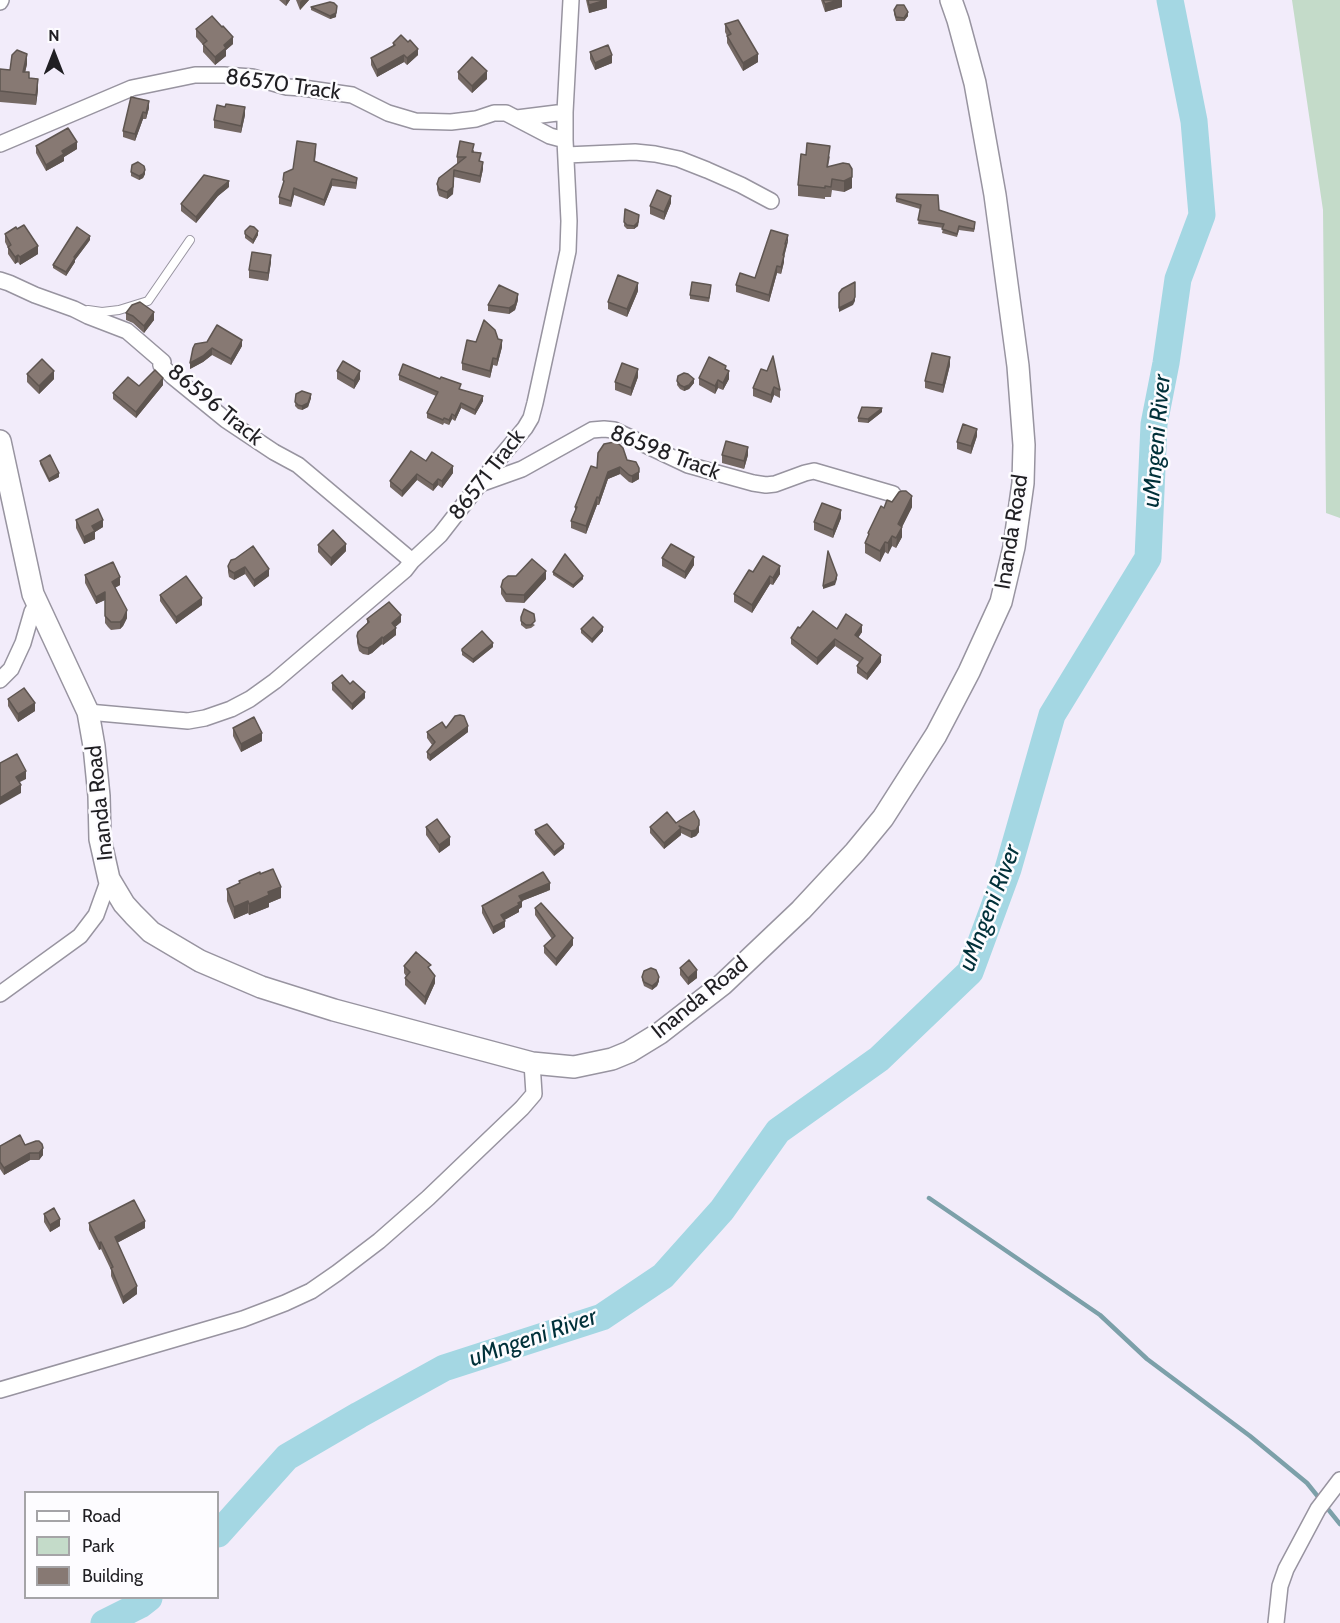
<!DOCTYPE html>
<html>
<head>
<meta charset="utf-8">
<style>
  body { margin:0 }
  #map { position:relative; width:1340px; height:1623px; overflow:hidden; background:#f2ecfa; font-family:Cabin,sans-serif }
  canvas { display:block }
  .legend { position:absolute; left:24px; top:1491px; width:195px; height:108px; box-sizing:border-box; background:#fdfcff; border:2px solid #a5a4a7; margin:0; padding:8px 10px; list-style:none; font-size:18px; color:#201f23 }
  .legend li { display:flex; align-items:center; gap:12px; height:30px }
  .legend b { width:30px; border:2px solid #a5a4a7 }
  .north { position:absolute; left:24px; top:24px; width:60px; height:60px; -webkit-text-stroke:4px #fdfcff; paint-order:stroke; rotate:0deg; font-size:16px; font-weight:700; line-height:24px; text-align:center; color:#201f23 }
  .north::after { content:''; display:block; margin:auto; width:21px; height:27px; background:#201f23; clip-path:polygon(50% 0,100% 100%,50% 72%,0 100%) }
</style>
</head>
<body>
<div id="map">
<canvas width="1340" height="1623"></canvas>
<ul class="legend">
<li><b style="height:8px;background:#fff"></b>Road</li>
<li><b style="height:16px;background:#c4dbc9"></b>Park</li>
<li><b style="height:16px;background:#877973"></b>Building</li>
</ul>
<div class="north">N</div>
</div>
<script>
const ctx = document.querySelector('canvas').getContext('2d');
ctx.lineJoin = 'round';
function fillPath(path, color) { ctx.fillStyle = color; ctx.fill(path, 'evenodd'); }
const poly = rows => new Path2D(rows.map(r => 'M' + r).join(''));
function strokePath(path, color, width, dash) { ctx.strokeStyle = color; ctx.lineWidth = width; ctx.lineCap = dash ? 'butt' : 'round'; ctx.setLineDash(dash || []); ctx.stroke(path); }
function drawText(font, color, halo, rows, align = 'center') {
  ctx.font = font + ' Cabin,sans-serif'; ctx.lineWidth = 5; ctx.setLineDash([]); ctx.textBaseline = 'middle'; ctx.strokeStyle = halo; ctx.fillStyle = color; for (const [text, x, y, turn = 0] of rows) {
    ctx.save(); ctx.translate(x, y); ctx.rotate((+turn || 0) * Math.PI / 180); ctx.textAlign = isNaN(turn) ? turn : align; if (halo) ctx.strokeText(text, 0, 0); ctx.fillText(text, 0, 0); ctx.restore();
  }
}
fillPath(poly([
  [1292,0,1340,0,1340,518,1326,513,1323,210]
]), '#c4dbc9');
strokePath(poly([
  [929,1198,1100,1315,1147,1359,1250,1436,1307,1483,1340,1524]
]), '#7ca0a9', 4.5);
strokePath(poly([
  [218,1534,287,1457,359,1415,444,1368,602,1317,663,1276,722,1210,778,1131,879,1059,970,972,1008,869,1052,715,1148,558,1154,424,1166,363,1178,279,1202,215,1194,121,1170,0],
  [104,1623,140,1605,149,1598]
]), '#a4d7e3', 27);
const lane = poly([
  [88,310,102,312,119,310,148,301,190,240]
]);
const street = poly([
  [0,2,1,0],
  [517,118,565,112],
  [0,144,132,88,195,75,224,75,252,77,287,87,303,88,352,95,388,113,415,121,451,122,476,119,494,113,506,113,550,136,565,140],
  [566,155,635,152,655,154,679,159,707,170,741,185,771,201],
  [0,280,9,283,35,295,74,309,88,316,127,331,163,362,161,365,172,376,226,420,274,452,298,465,412,561],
  [480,484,522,469,592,430,604,429,614,430,688,465,753,483,766,485,775,484,805,473,814,471,893,494],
  [0,680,11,669,23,643,32,612,36,605,34,597],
  [88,712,188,721,205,718,231,709,250,699,275,681,405,570,412,561,440,535,499,459,525,428,531,418,535,403,568,251,569,221,565,140,565,112,571,0],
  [0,994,80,936,96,915,109,879],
  [0,1390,243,1319,285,1303,311,1291,337,1273,379,1241,428,1198,522,1108,534,1094,532,1063],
  [1276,1623,1280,1586,1286,1569,1318,1509,1340,1480]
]);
const secondary = poly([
  [0,441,33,594,88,712,94,746,99,796,100,839,109,879,124,904,134,915,151,932,200,961,261,987,334,1010,532,1063,574,1067,612,1059,629,1052,660,1033,723,984,801,910,855,852,883,818,936,735,969,672,1001,602,1014,547,1023,483,1024,445,1018,366,995,195,975,83,958,20,951,0]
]);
strokePath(lane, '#9894a0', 10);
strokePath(street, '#9894a0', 18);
strokePath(secondary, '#9894a0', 24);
strokePath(lane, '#fff', 8);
strokePath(street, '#fff', 15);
strokePath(secondary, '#fff', 21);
fillPath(poly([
  [279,0,290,0,286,6],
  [296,0,309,0,300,10],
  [586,0,607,0,607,8,589,13],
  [821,0,842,0,842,7,825,12],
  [311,7,336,17,330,19,311,10],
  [894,10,908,16,904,21,896,21,894,14],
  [725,24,758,62,743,71,727,43,727,36,725,32],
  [222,27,233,44,226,50,226,56,215,65,203,52,203,45,196,37,196,29],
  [393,43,418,55,407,65,404,62,377,77,371,65,371,58,393,47],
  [590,52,612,63,595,70,590,59],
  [27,64,25,72,38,90,36,105,0,102,0,69,10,70],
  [458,72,487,79,472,93,458,79],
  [131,97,149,108,146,119,143,119,135,141,123,137,123,131],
  [225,107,245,115,241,133,214,128,214,120],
  [36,146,77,149,64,157,64,161,46,171,36,153],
  [474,150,474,152,481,162,483,169,480,183,454,177,453,194,447,199,439,196,437,190,437,184,457,164,457,157],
  [316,151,315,161,357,178,357,184,356,189,332,186,324,206,294,195,291,207,279,204,279,197,283,185,283,180,293,169],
  [830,156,828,167,852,179,852,188,844,192,832,190,831,197,825,197,825,199,798,196,798,185],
  [131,172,145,174,143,178,139,180,131,176],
  [229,187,218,196,196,223,181,211,181,204],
  [896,198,939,210,975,226,974,232,959,230,957,237,942,233,943,228,918,224,920,209,896,202],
  [671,203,664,220,650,214,650,206],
  [625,209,639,219,638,226,634,229,627,229,624,226],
  [5,234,38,254,20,265,18,262,15,264,8,254,8,248,5,242],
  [245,234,258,235,253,244,245,238],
  [90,240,75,260,75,262,66,276,53,268,53,265],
  [788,241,784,257,784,262,781,274,777,273,769,302,736,292,736,285,755,278],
  [271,262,268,281,249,278,249,270],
  [711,289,709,302,690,299,690,295],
  [638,291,627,317,608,309,608,302],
  [518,300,515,310,509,314,488,311,488,305],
  [126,313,154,320,144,333,133,323,126,320],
  [498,339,502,347,497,366,493,365,490,378,462,370,462,363,476,342],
  [207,342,242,346,231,365,212,355,203,362,190,369],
  [950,365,943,393,925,388,925,381],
  [726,369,729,379,723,390,718,388,715,394,699,385,699,378],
  [761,369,780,390,780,398,774,395,771,403,753,396,753,388],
  [337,371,360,379,354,389,337,379],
  [27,374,54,379,39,394,27,382],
  [399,375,461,389,461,390,483,401,475,415,461,408,455,421,452,419,449,425,444,423,443,425,427,418,427,413,436,396,399,380],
  [678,376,694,383,689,389,684,391,680,389,677,385],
  [638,377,631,396,615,390,615,382],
  [163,385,136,418,113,399,113,393,139,386],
  [296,394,311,398,308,407,302,410,298,409,295,406],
  [882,412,868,423,858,422,858,418],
  [977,436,971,454,957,449,957,442],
  [722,455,748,455,744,469,722,463],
  [627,460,639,475,639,479,632,483,629,482,620,474,608,479,599,505,597,505,586,534,571,528,571,521,575,511,575,507,597,468],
  [40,461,59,477,49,482,40,464],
  [426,461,453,473,442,488,438,485,433,491,417,480,402,497,390,487,390,481],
  [892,502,912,507,902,527,902,537,896,548,892,546,888,554,885,552,880,562,865,553,865,543,868,537,868,533],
  [841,518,833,538,814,530,814,522],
  [76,520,103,527,95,532,95,539,84,544,76,528],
  [318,545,346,551,331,566,318,552],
  [662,558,694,565,685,579,662,566],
  [231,560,269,576,254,587,245,574,234,580,229,577,228,572,228,566],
  [553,572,583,579,573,588,553,575],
  [753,572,780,574,773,585,770,584,752,613,734,602,734,594],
  [85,575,120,585,115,588,127,618,123,626,120,629,111,630,108,627,105,623,105,600,96,604,85,583],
  [546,579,524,603,506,602,501,594,501,587],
  [160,595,202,605,176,624,160,601],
  [521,617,535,625,531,628,526,629,521,625],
  [367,619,401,622,395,627,396,635,383,645,382,644,372,653,368,655,363,654,359,651,357,643,357,636,367,623],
  [800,628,837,629,862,632,858,638,881,662,867,680,857,673,857,666,859,662,835,646,817,665,791,644,791,638],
  [581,629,603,631,592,643,581,633],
  [493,647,473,663,462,655,462,651],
  [332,683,350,684,365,698,352,710,332,690],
  [8,699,35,711,18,722,8,706],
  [233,728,262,741,241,752,233,736],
  [446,728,468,732,430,761,427,758,427,752,432,745,427,738,427,732],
  [676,823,699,832,696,836,691,838,681,833,681,835,664,849,650,833,650,827],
  [426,827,450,845,439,853,426,835],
  [535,830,564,848,554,856,535,834],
  [260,874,281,898,269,903,269,907,249,915,248,913,234,919,227,901,227,889,239,884,239,881],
  [550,890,522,901,522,907,519,909,519,912,504,920,505,927,493,934,482,913,482,906],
  [535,908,573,945,556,966,544,953,544,946,552,939,535,915],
  [404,966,431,970,435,983,425,1005,405,985,405,978,406,976,404,973],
  [680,968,697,978,688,985,680,975],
  [642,977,659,981,657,986,652,990,644,986,642,980],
  [25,1145,43,1155,39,1160,30,1160,4,1175,0,1169,0,1146],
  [44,1214,60,1226,50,1232,44,1222],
  [89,1223,145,1228,117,1243,137,1294,123,1304,111,1276,111,1270,101,1249,99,1250,89,1230]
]), '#746863');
fillPath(poly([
  [286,0,290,0,286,6],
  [302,0,309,0,300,10,300,2],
  [607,0,607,8,589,13,589,5],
  [838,0,842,0,842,7,825,12,825,4],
  [337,6,336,17,330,19,330,16],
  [908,12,908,16,904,21,904,18],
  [233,37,233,44,226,50,226,56,215,65,215,57,224,45],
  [418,49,418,55,407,65,407,58],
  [27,54,27,64,23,82,23,72],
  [758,54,758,62,743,71,743,63],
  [404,55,404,62,377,77,377,70],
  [612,55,612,63,595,70,595,63],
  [487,71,487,79,472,93,472,86],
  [38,79,38,90,36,105,36,95],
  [149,101,149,108,146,119,146,113],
  [245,107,245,115,241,133,241,126],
  [143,112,143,119,135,141,135,134],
  [77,142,77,149,64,157,64,161,46,171,46,165,62,151],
  [483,162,483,169,480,183,480,176],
  [852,169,852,188,844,192,844,181],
  [145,170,145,174,143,178,139,180,139,176],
  [454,170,453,194,447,199,447,192],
  [332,179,332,186,324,206,324,200],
  [229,181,229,187,218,196,196,223,196,217,218,190],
  [294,188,294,195,291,207,291,201],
  [671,196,671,203,664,220,664,212],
  [639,215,638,226,634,229,634,226],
  [258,231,258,235,253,244,253,240],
  [788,235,788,241,784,257,784,262,781,274,781,267,783,255],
  [90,236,90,240,75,260,75,262,66,276,66,272,74,257],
  [38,246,38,254,20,265,20,257],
  [18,255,18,262,15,264,15,257],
  [271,255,271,262,268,281,268,273],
  [777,266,777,273,769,302,769,295],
  [855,282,855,301,853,305,839,312,839,308],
  [638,283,638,291,627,317,627,309],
  [518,294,518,300,515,310,509,314,509,308],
  [154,312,154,320,144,333,144,326],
  [242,340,242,346,231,365,231,359],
  [502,340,502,347,497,366,497,359],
  [212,348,212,355,203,362,190,369,190,363],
  [950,357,950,365,943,393,943,385],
  [493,358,493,365,490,378,490,371],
  [638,369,638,377,631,396,631,388],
  [54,371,54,379,39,394,39,386],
  [360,371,360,379,354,389,354,381],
  [729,371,729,379,723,390,723,383],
  [163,378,163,385,136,418,136,412],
  [694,379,694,383,689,389,684,391,684,387],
  [718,380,718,388,715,394,715,386],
  [774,387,774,395,771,403,771,395],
  [311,394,311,398,308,407,302,410,302,406],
  [483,396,483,401,475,415,475,410],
  [461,403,461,408,455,421,455,416],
  [882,408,882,412,868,423,868,419],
  [452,414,452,419,449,425,449,420],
  [977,429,977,436,971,454,971,446],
  [748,447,748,455,744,469,744,461],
  [453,466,453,473,442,488,442,481],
  [620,467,620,474,608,479,599,505,599,498,608,472],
  [639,468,639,479,632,483,632,476],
  [59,473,59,477,49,482,49,479],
  [417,474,417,480,402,497,402,491],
  [438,479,438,485,433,491,433,485],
  [912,496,912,507,902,527,902,537,896,548,898,524],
  [597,497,597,505,586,534,586,526],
  [841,510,841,518,833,538,833,530],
  [103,520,103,527,95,532,95,539,84,544,84,537,92,526],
  [892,536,892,546,888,554,888,543],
  [885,542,885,552,880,562,880,551],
  [346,544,346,551,331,566,331,558],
  [694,557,694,565,685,579,685,572],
  [780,566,780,574,773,585,773,578],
  [245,567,245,574,234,580,234,573],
  [269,569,269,576,254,587,254,580],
  [546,571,546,579,524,603,524,595],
  [837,575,837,579,835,585,823,589,823,586],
  [583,576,583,579,573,588,573,585],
  [770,576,770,584,752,613,752,605],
  [120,577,120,585,112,589,112,582],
  [105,592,105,600,96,604,96,597],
  [202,598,202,605,176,624,176,617],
  [127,610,127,618,123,626,120,629,120,622],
  [401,615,401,622,392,630,392,623],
  [862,625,862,632,855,642,855,635],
  [603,627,603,631,592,643,592,639],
  [396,628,396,635,383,645,383,638],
  [382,637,382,644,372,653,368,655,368,648],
  [835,639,835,646,817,665,817,658],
  [493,643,493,647,473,663,473,659],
  [881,655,881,662,867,680,867,674],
  [365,692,365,698,352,710,352,704],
  [35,703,35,711,18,722,18,714],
  [468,726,468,732,430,761,430,755],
  [262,733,262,741,241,752,241,744],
  [26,771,26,779,16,784,16,777],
  [21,785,21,793,0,805,0,798],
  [699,825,699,832,696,836,691,838,691,831],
  [681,828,681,835,664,849,664,843],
  [450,837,450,845,439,853,439,845],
  [564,844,564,848,554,856,554,852],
  [550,883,550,890,522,901,522,907,519,909,519,912,501,922,501,915,519,896],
  [281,887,281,898,269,903,269,907,249,915,249,904,268,892],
  [248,901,248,913,234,919,234,907],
  [505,921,505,927,493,934,493,927],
  [573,938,573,945,556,966,556,959],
  [697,970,697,978,688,985,688,978],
  [435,976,435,983,425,1005,425,997],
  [659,977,659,981,657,986,652,990,652,986],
  [43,1148,43,1155,39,1160,39,1153],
  [30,1153,30,1160,4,1175,4,1168],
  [60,1219,60,1226,50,1232,50,1225],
  [145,1221,145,1228,115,1244,115,1237],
  [101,1242,101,1249,99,1250,99,1243],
  [137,1286,137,1294,123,1304,123,1297]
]), '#5e5550');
const building = poly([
  [588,0,606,0,589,5,588,0],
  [823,0,838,0,825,4,823,0],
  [330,2,334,3,337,6,336,13,330,16,311,7,330,2],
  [897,5,904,5,908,12,904,18,896,17,894,10,897,5],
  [212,16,222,27,223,26,233,37,224,45,226,48,215,57,203,44,207,41,196,29,212,16],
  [738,20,758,54,743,63,727,36,731,34,725,24,738,20],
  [401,35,408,42,410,40,418,49,407,58,404,55,377,70,371,58,395,45,393,43,401,35],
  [608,45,612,55,595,63,590,52,608,45],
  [17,50,27,54,23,72,29,72,29,78,38,79,36,95,0,91,0,69,10,70,12,55,17,50],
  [472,57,487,71,472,86,458,72,472,57],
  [131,97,149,101,146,113,143,112,135,134,123,131,131,97],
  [226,104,245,107,241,126,214,120,217,105,225,107,226,104],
  [68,128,77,142,62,151,64,154,46,165,36,146,68,128],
  [297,141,316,144,314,161,357,178,356,183,332,179,324,200,294,188,291,201,279,197,284,181,283,180,284,173,293,169,297,141],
  [460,141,474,144,472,152,481,153,479,161,483,162,480,176,454,170,453,187,447,192,439,189,437,184,439,178,466,157,457,157,460,141],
  [807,143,830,146,827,167,843,163,849,164,852,169,852,177,844,181,832,179,831,187,825,186,825,188,798,185,801,154,806,155,807,143],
  [138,162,144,166,145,170,143,174,139,176,131,172,132,165,138,162],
  [204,175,229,181,218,190,196,217,181,204,204,175],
  [657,190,671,196,664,212,650,206,657,190],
  [897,194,938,195,939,210,975,222,974,229,959,226,957,234,942,229,944,224,918,220,921,205,896,198,897,194],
  [625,209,639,215,638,222,634,226,627,225,624,222,625,209],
  [24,225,38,246,20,257,18,255,15,257,8,247,11,245,5,234,16,227,17,229,24,225],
  [250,226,254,227,258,231,253,240,245,234,245,231,250,226],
  [77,227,90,236,74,257,75,258,66,272,53,265,77,227],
  [771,230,788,235,785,244,786,244,783,255,784,256,781,267,777,266,769,295,736,285,740,273,755,278,771,230],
  [252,252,271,255,268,273,249,270,252,252],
  [618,275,638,283,627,309,608,302,618,275],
  [692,282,711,285,709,298,690,295,692,282],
  [855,282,855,297,853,301,839,308,839,293,842,289,855,282],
  [499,285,518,294,515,304,509,308,488,305,499,285],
  [140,302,154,312,144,326,133,316,126,313,132,305,140,302],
  [484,320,495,330,498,339,502,340,497,359,493,358,490,371,462,363,467,340,476,342,484,320],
  [217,325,242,340,231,359,212,348,203,356,190,363,193,348,195,344,207,342,217,325],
  [932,353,950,357,943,385,925,381,932,353],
  [773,356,780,390,774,387,771,395,753,388,761,369,767,371,773,356],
  [709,357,726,366,725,369,729,371,723,383,718,380,715,386,699,378,709,357],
  [42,359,54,371,39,386,27,374,42,359],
  [343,361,360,371,354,381,337,371,343,361],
  [622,363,638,369,631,388,615,382,622,363],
  [403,364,440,379,441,377,461,384,459,389,483,396,475,410,461,403,455,416,452,414,449,420,444,418,443,420,427,413,438,392,399,375,403,364],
  [155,370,163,378,136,412,113,393,128,377,139,386,155,370],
  [684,373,688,374,694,379,689,385,684,387,680,385,677,381,678,376,684,373],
  [302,391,311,394,308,403,302,406,298,405,295,402,296,394,302,391],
  [862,407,882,408,868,419,858,418,862,407],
  [963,424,977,429,971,446,957,442,963,424],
  [726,441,748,447,744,461,722,455,726,441],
  [614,442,619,444,623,448,627,460,636,462,639,468,639,472,632,476,629,475,620,467,608,472,599,498,597,497,586,526,571,521,577,507,575,507,591,466,597,468,598,453,604,444,614,442],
  [411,451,426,461,432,452,453,466,442,481,438,479,433,485,417,474,402,491,390,481,411,451],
  [50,455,59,473,49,479,40,461,50,455],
  [902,491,906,491,912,496,898,524,902,527,896,538,892,536,888,543,885,542,880,551,865,543,869,534,868,533,881,506,884,508,887,500,892,502,899,492,902,491],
  [822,503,841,510,833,530,814,522,822,503],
  [98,509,103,520,92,526,95,531,84,537,76,520,98,509],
  [333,530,346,544,331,558,318,545,333,530],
  [671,544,694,557,685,572,662,558,671,544],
  [253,546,269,569,254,580,245,567,234,573,229,570,228,566,231,560,235,559,253,546],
  [828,551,837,575,835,581,823,586,828,551],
  [565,554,583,576,573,585,553,572,565,554],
  [763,556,780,566,773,578,770,576,752,605,734,594,749,570,753,572,763,556],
  [532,559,546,571,524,595,506,594,501,587,503,580,508,576,516,576,532,559],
  [113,562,120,577,112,582,127,610,123,619,120,622,111,622,105,616,105,592,96,597,85,575,113,562],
  [186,576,202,598,176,617,160,595,186,576],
  [389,602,401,615,392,623,396,628,383,638,382,637,372,646,368,648,363,647,359,644,357,636,358,632,369,622,367,619,389,602],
  [524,609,534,614,535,621,531,625,526,625,521,621,521,617,524,609],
  [813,611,837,629,846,614,862,625,855,635,881,655,867,674,857,666,863,658,835,639,817,658,791,638,798,627,800,628,813,611],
  [593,617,603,627,592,639,581,629,593,617],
  [482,631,493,643,473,659,462,651,462,649,482,631],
  [342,675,350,684,353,681,365,692,352,704,332,683,342,675],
  [24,688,35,703,18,714,8,699,24,688],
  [460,715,464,716,468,726,430,755,427,752,435,742,427,732,442,722,446,728,455,716,460,715],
  [254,717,262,733,241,744,233,728,254,717],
  [17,754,26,771,16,777,21,785,0,798,0,763,17,754],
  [694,811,699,820,699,825,696,830,691,831,679,826,681,828,664,843,650,827,667,812,676,823,694,811],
  [437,819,450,837,439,845,426,827,437,819],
  [547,824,564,844,554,852,535,830,547,824],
  [273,869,281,887,268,892,269,895,249,904,248,901,234,907,227,889,240,883,239,881,260,872,260,874,273,869],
  [543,872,550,883,519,896,522,901,518,903,519,905,501,915,505,921,493,927,482,906,543,872],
  [541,903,573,938,556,959,544,946,555,936,535,908,541,903],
  [416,952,431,965,428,967,435,976,425,997,405,978,410,972,404,966,416,952],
  [689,960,697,970,688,978,680,968,689,960],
  [651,968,656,970,659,977,657,982,652,986,644,982,642,977,644,971,651,968],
  [20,1135,25,1145,36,1141,39,1141,42,1144,43,1148,39,1153,30,1153,4,1168,0,1162,0,1146,20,1135],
  [134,1200,145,1221,115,1237,137,1286,123,1297,111,1268,113,1267,101,1242,99,1243,89,1223,134,1200],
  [54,1208,60,1219,50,1225,44,1214,54,1208]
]);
fillPath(building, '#877973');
strokePath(building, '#5e5550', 1.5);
drawText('22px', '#201f23', '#fdfcff', [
  ["86570 Track",283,85,8],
  ["86596 Track",215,405,39],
  ["86598 Track",665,453,21],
  ["86571 Track",487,475,-52],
  ["Inanda Road",1012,532,-81],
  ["Inanda Road",100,803,-96],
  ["Inanda Road",700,998,-39]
]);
drawText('italic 24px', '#003039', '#fdfcff', [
  ["uMngeni River",1157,441,-85],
  ["uMngeni River",990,908,-69],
  ["uMngeni River",533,1338,-19]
]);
</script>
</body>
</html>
